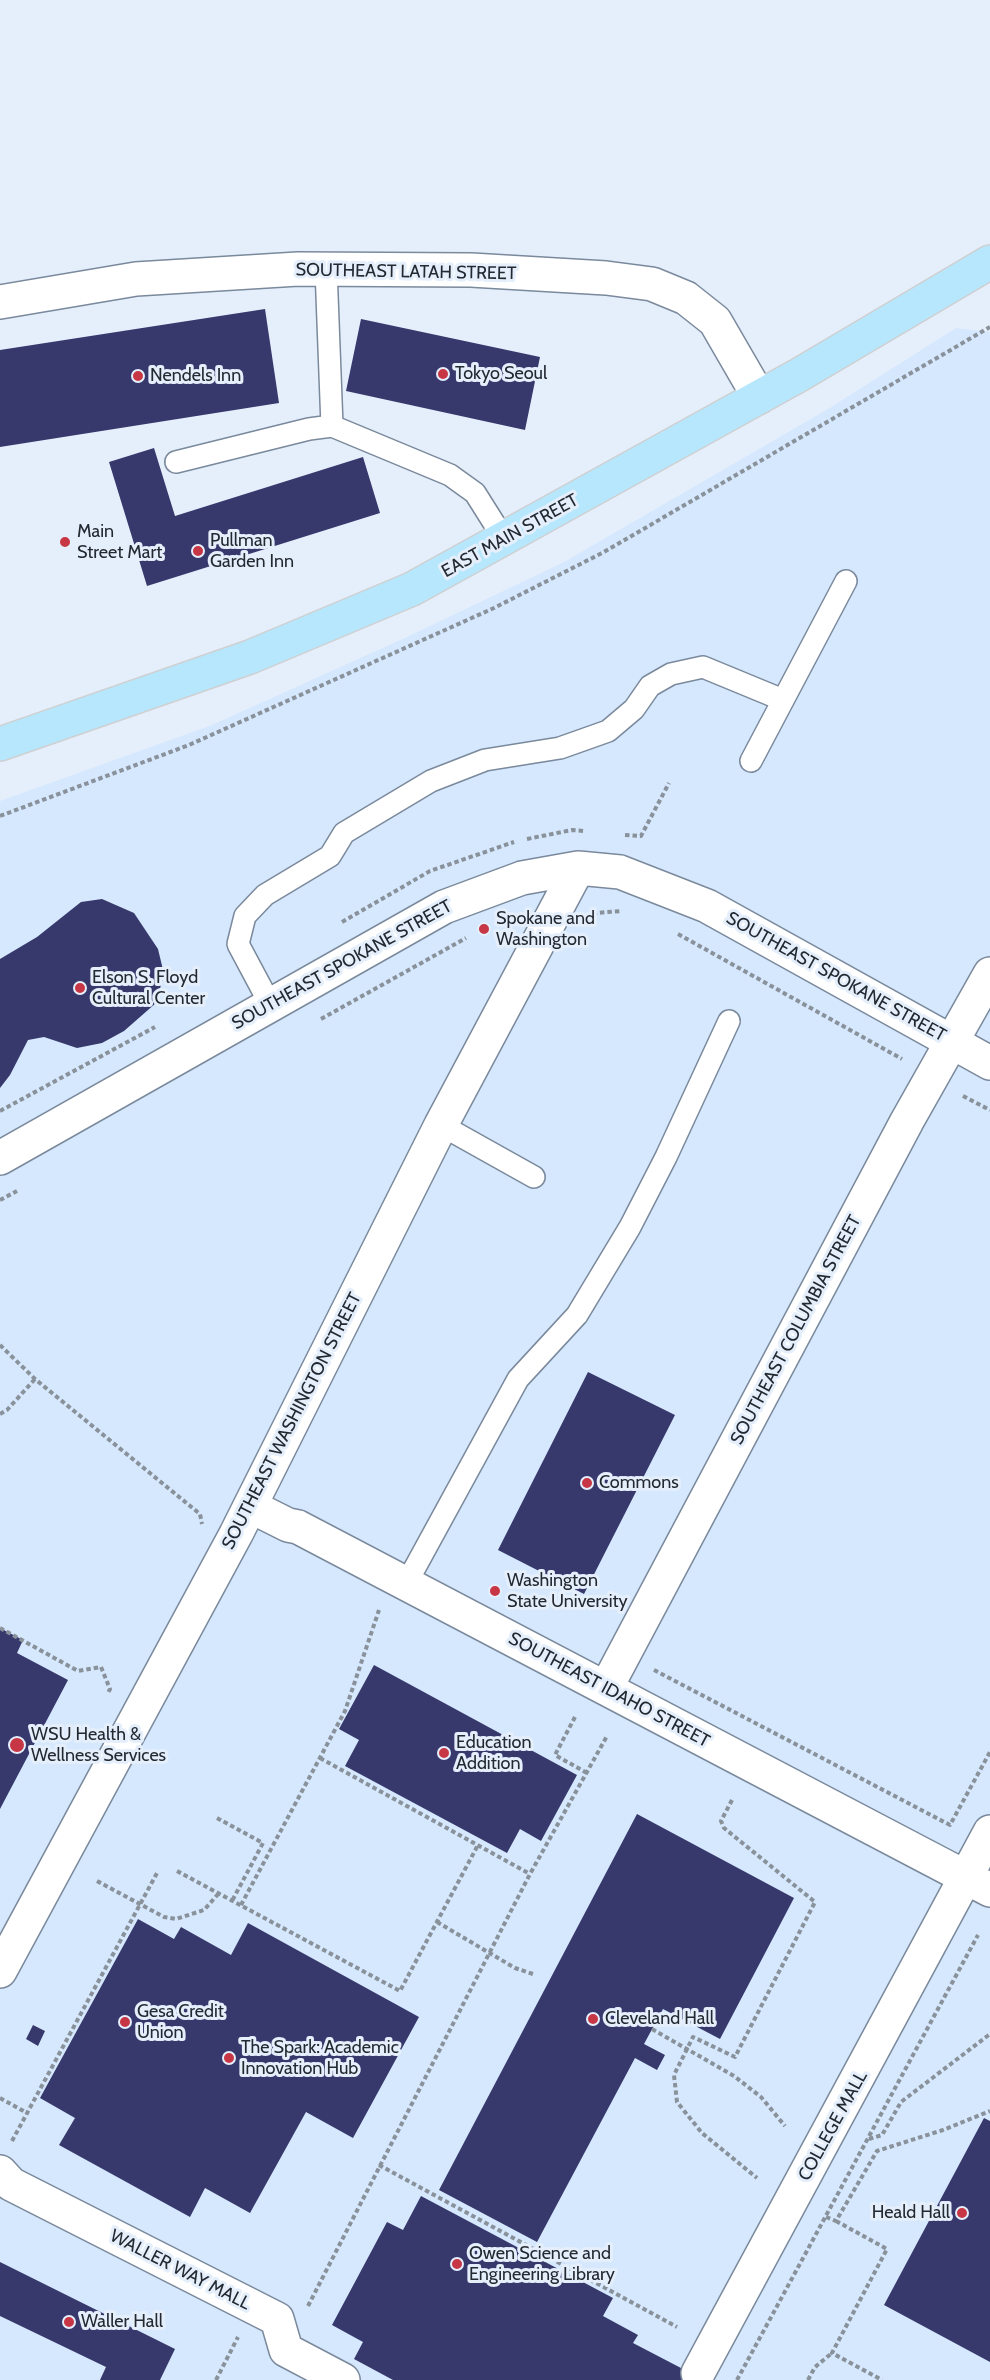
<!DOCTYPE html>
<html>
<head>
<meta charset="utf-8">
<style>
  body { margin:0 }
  canvas { display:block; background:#e5effc }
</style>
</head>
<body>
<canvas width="990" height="2380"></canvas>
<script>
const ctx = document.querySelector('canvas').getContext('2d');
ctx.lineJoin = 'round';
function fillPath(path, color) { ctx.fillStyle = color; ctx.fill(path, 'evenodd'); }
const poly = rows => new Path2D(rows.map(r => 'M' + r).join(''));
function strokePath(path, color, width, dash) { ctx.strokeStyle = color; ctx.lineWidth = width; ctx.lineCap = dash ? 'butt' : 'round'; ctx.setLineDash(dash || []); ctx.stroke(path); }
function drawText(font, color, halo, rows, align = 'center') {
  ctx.font = font + ' Cabin,sans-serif'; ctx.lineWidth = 6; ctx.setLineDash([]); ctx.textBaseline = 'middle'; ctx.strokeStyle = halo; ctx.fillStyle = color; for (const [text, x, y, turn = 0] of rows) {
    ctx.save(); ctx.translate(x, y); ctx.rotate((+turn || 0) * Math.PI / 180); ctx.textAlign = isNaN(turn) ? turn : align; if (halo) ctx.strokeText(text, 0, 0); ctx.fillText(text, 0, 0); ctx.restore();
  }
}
fillPath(poly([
  [956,328,990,332,990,2380,0,2380,0,801,212,725,409,636,564,562,828,409]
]), '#d6e8fd');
fillPath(poly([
  [265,309,279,403,0,447,0,350],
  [361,319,540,357,525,430,346,391],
  [154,448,175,516,363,457,380,513,147,586,109,462],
  [102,899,134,913,158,949,164,974,156,1003,124,1031,102,1043,77,1048,44,1037,28,1040,10,1075,0,1088,0,959,37,937,81,902],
  [588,1372,675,1415,584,1594,498,1550],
  [0,1628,23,1640,17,1653,68,1680,0,1809],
  [374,1665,577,1775,541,1841,520,1829,507,1853,345,1766,359,1740,339,1729],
  [637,1814,794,1898,720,2039,663,2009,644,2044,665,2055,657,2070,635,2058,537,2242,439,2190],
  [138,1919,174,1939,181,1927,231,1955,248,1923,419,2017,353,2138,306,2112,250,2213,205,2188,190,2217,59,2145,75,2118,40,2098],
  [33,2025,45,2031,38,2046,26,2039],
  [984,2118,990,2121,990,2362,884,2305],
  [421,2196,613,2298,603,2316,638,2335,633,2343,704,2380,393,2380,354,2359,363,2342,332,2325,387,2222,403,2230],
  [0,2262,175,2349,160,2380,100,2380,106,2367,0,2316]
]), '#37396d');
const lane = poly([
  [326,269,332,426,450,475,475,493,504,539],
  [176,462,309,429,332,426],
  [751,761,846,581],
  [270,1004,238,944,245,916,265,895,330,856,344,833,431,781,485,760,560,748,608,731,634,709,650,686,671,674,703,667,783,700],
  [441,1125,534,1177],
  [406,1584,518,1379,577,1315,630,1227,666,1157,729,1021]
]);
const street = poly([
  [0,302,136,279,298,269,471,270,606,278,652,284,686,298,715,321,759,397],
  [0,1158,444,907,522,878,578,868,620,872,707,906,990,1063],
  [250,1506,288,1525,298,1527,990,1890],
  [606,1688,907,1121,990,974],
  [0,1971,236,1534,441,1125,578,868],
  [0,2172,11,2184,277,2319,286,2350,343,2380],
  [698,2373,990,1832]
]);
const primary = poly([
  [0,744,250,657,412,589,799,375,990,262]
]);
strokePath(lane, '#7a899c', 24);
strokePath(street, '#7a899c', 36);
strokePath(primary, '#cfd0d2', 36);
strokePath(poly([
  [0,816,189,745,494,608,604,552,990,327],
  [625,835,641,836,669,783],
  [527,839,572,830,584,831],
  [594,916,596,913,621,911],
  [342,922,430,871,514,842],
  [678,934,902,1059],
  [321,1019,466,938],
  [963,1096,990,1110],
  [0,1111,155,1027],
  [0,1200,17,1191],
  [0,1345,35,1379,200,1514,202,1524],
  [0,1414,7,1410,35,1379],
  [0,1628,78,1671,101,1667,110,1689,108,1693],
  [654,1670,950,1825,990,1752],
  [575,1717,555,1755,587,1773],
  [320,1758,530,1874],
  [732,1800,721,1821,724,1828,815,1902,735,2057,693,2037,674,2075,677,2102,702,2133,757,2178],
  [217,1818,263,1843,232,1901],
  [177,1871,400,1991,478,1845],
  [97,1881,164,1917,176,1919,204,1910,219,1893],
  [241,1905,345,1711,379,1610],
  [437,1922,515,1968,533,1974],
  [0,2098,27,2113],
  [869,2139,882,2135,901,2102,990,2034],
  [12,2141,157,1873],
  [379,2165,677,2327],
  [826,2217,836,2221,877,2151,943,2130,990,2111],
  [836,2221,887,2249,832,2353,882,2380],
  [308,2306,530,1874,607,1736],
  [216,2380,238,2337],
  [737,2380,978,1935],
  [808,2380,815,2367,832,2353]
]), '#89919b', 4, [4.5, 3]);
strokePath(lane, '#fff', 21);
strokePath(street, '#fff', 33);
strokePath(primary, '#b7e7fd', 33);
strokePath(poly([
  [652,2029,734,2076,761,2097,785,2126]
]), '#89919b', 4, [4.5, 3]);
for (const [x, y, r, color] of [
  [443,374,6,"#c73644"],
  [138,376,6,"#c73644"],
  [65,542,6,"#c73644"],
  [198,551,6,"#c73644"],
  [484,929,6,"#c73644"],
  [80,988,6,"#c73644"],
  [587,1483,6,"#c73644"],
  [495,1591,6,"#c73644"],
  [17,1745,8,"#c73644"],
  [444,1753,6,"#c73644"],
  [593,2019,6,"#c73644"],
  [125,2022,6,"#c73644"],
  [229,2058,6,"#c73644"],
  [962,2213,6,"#c73644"],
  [457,2264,6,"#c73644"],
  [69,2322,6,"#c73644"]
]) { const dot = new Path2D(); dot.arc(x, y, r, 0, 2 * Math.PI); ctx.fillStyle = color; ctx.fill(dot); strokePath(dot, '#e5effc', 2); }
drawText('18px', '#232931', '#e5effc', [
  ["SOUTHEAST LATAH STREET",406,272,1],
  ["EAST MAIN STREET",510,536,-29],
  ["SOUTHEAST SPOKANE STREET",342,965,-29],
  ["SOUTHEAST SPOKANE STREET",836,977,29],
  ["SOUTHEAST COLUMBIA STREET",796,1330,-62],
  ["SOUTHEAST WASHINGTON STREET",292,1421,-63],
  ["SOUTHEAST IDAHO STREET",609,1690,28],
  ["COLLEGE MALL",833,2126,-61],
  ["WALLER WAY MALL",180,2270,27]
]);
drawText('18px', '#232931', '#e5effc', [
  ["Tokyo Seoul",455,374],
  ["Nendels Inn",150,376],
  ["Main",77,532],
  ["Street Mart",77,553],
  ["Pullman",210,541],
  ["Garden Inn",210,562],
  ["Spokane and",496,919],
  ["Washington",496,940],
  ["Elson S. Floyd",92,978],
  ["Cultural Center",92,999],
  ["Commons",599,1483],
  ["Washington",507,1581],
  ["State University",507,1602],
  ["WSU Health &",31,1735],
  ["Wellness Services",31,1756],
  ["Education",456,1743],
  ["Addition",456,1764],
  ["Gesa Credit",137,2012],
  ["Union",137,2033],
  ["Cleveland Hall",605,2019],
  ["The Spark: Academic",241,2048],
  ["Innovation Hub",241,2069],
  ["Heald Hall",950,2213,"right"],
  ["Owen Science and",469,2254],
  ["Engineering Library",469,2275],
  ["Waller Hall",81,2322]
], 'left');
</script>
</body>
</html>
